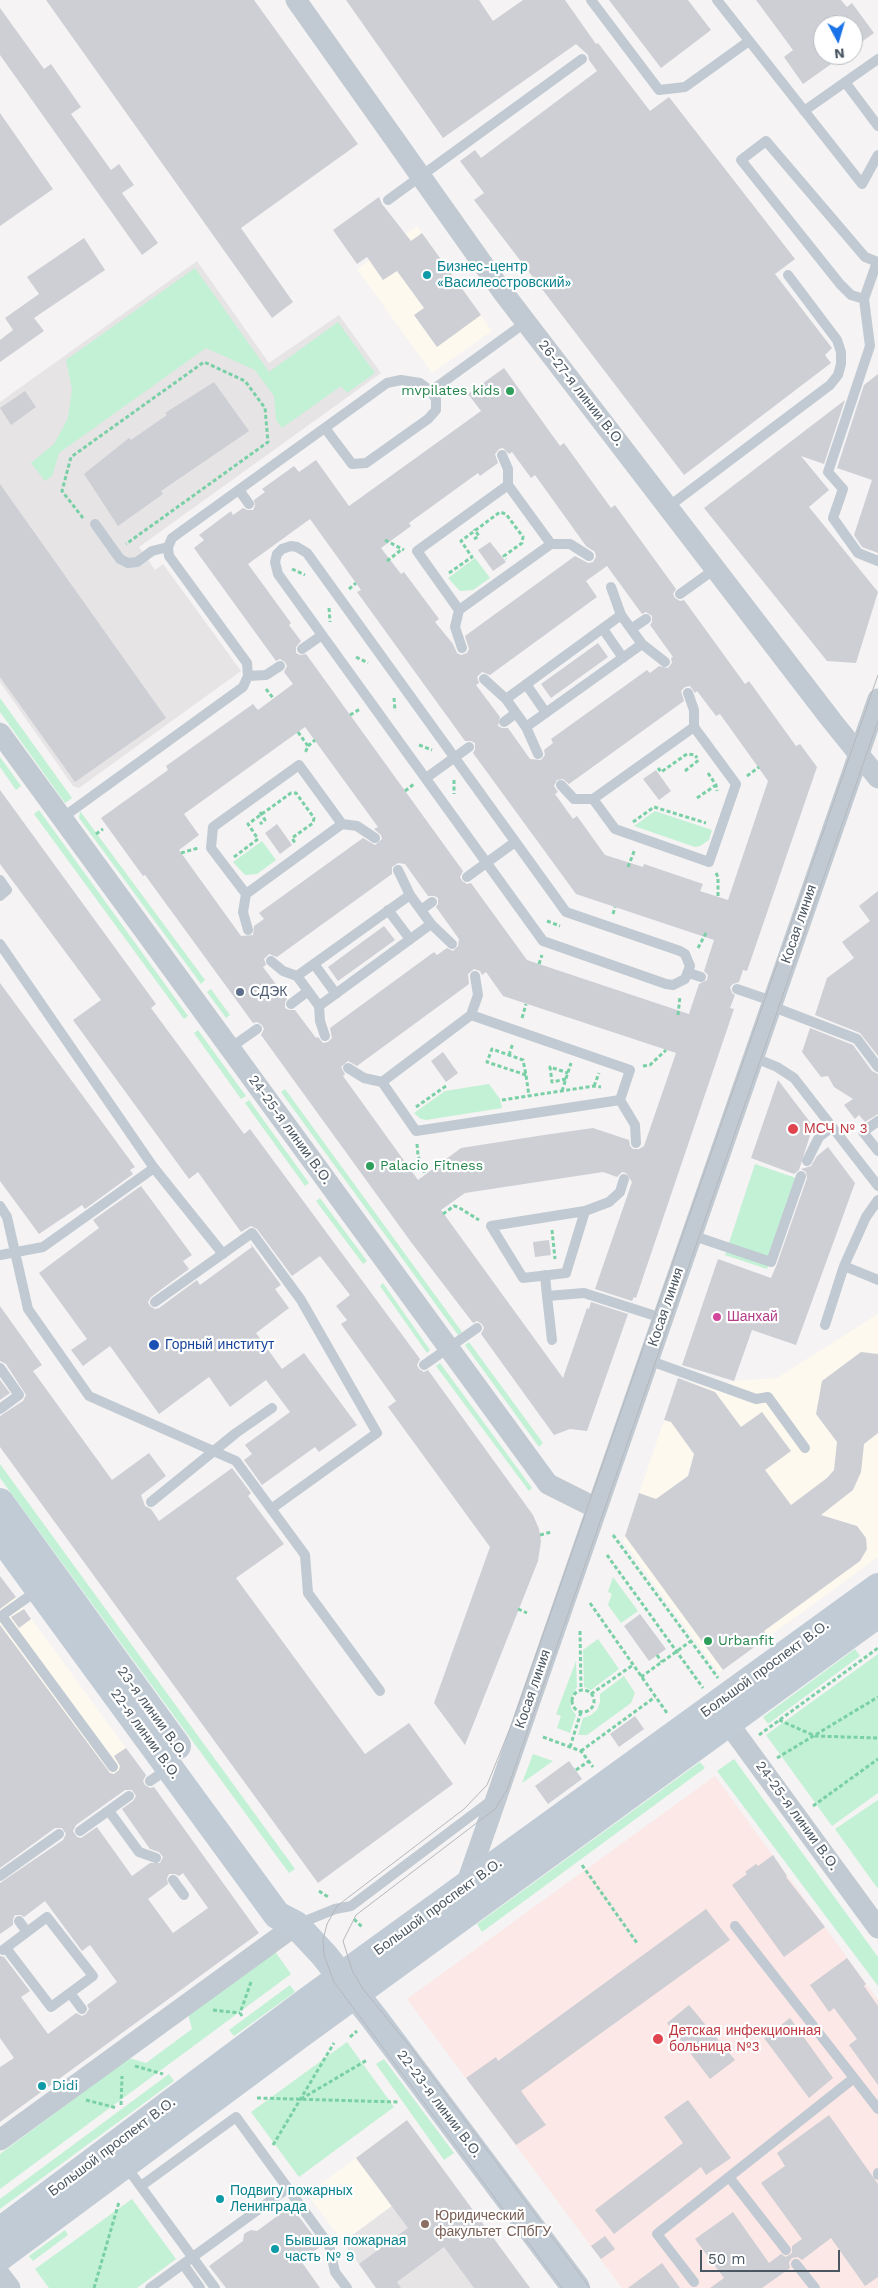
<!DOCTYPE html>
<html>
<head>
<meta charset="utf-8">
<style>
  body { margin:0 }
  #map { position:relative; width:878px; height:2288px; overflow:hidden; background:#f5f3f3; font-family:"Work Sans",sans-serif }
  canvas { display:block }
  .north { position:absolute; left:813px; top:15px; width:50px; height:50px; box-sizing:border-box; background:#fff; border:1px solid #b7bbc0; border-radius:50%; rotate:174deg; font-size:14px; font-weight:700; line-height:20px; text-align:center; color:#4a5661 }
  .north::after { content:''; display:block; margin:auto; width:18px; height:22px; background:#1a73e8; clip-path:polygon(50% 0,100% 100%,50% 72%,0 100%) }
  .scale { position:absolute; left:700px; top:2250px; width:140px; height:22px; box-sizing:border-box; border:2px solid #4a5661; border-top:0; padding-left:6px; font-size:15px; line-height:18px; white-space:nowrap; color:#4a5661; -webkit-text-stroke:4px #fff; paint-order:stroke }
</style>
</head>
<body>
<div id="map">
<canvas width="878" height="2288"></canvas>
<div class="north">N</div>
<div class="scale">50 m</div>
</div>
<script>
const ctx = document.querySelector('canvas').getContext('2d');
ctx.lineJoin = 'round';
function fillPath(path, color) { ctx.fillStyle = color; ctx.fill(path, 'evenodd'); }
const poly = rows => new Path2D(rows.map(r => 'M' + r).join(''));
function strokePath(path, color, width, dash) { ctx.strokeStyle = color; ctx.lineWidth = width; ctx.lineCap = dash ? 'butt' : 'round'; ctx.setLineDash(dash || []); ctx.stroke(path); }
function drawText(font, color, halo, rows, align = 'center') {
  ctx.font = font + ' "Work Sans",sans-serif'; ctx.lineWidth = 4.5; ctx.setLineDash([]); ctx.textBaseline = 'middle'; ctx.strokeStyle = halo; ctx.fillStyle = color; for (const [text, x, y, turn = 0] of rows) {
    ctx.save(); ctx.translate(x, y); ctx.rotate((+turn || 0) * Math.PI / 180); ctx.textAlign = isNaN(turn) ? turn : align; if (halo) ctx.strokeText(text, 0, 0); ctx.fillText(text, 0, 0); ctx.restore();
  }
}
fillPath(poly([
  [417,226,492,331,432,373,357,269],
  [878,1314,878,1557,719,1673,623,1541,678,1379,712,1388,734,1381,777,1378],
  [0,1576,134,1759,0,1855],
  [407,2120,442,2169,343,2242,307,2194]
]), '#fdf9ef');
fillPath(poly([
  [197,261,269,363,339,315,381,373,139,547,155,570,163,564,241,671,79,788,73,786,0,682,0,402],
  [442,2169,530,2288,376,2288,343,2242]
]), '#e6e4e5');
fillPath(poly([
  [715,1776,878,2000,878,2287,876,2288,622,2288,407,1999]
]), '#fce8e6');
fillPath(poly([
  [195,268,269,372,338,322,375,373,347,393,341,386,282,428,276,420,274,396,255,370,206,348,59,453,52,476,45,481,31,463,54,444,68,418,72,389,66,360],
  [475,558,490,578,473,590,460,591,448,578],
  [0,698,72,798,65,803,0,712],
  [0,757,21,786,16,790,0,767],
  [39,810,188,1016,184,1019,34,814],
  [80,811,205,980,201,984,79,818],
  [655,811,712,830,709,840,700,846,695,847,634,826],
  [262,841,276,860,257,874,245,875,233,862],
  [211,989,230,1015,226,1018,207,992],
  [198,1030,246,1096,241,1099,194,1033],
  [489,1084,500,1099,502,1108,426,1120,421,1119,414,1113,445,1091],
  [285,1089,462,1332,458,1335,281,1092],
  [249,1100,309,1183,305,1186,245,1103],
  [755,1164,796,1178,767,1269,725,1255],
  [320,1198,367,1261,363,1264,316,1201],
  [383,1283,430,1350,427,1353,380,1286],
  [469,1342,543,1443,539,1447,465,1345],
  [440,1363,532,1488,529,1491,436,1366],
  [0,1464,295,1869,289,1873,0,1478],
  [613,1577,638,1611,621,1623,608,1605,612,1594,608,1592],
  [598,1639,619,1669,591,1690,584,1687,583,1650],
  [855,1649,860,1656,768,1724,763,1717],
  [878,1654,878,1793,832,1826,766,1735],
  [576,1661,577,1687,570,1700,571,1708,576,1715,570,1733,557,1728,561,1716,556,1714],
  [624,1676,635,1693,631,1703,587,1735,578,1735,583,1718,591,1715,597,1710,600,1702,600,1694],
  [533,1754,553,1761,522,1783],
  [734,1759,878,1957,878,1986,717,1771],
  [700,1762,705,1768,482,1932,477,1924],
  [878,1800,878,1889,835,1829],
  [274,1950,291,1974,0,2189,0,2154,129,2058,146,2063,192,2029,188,2014],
  [290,1985,295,1992,234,2036,229,2030],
  [347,2042,394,2107,299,2177,251,2112],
  [384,2059,454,2153,444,2160,376,2064],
  [169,2074,174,2081,0,2209,0,2199],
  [132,2199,176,2259,137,2288,49,2288,35,2269],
  [65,2230,68,2235,33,2261,29,2256]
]), '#c3f1d5');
fillPath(poly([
  [46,0,254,0,358,144,241,228,293,302,272,318],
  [346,0,479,0,493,21,523,0,565,0,596,44,598,43,650,111,669,97,795,259,775,274,832,348,825,355,831,363,684,475,474,200,484,193,460,161,475,150,481,158,597,71,589,60,588,55,576,44,443,138],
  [609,0,688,0,711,30,661,68],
  [756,0,841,0,847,7,852,3,874,33,853,48,853,25,823,25,823,55,844,55,803,84,784,57,793,50],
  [0,8,44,69,51,64,81,107,71,114,111,170,119,164,134,185,122,193,158,243,142,255,0,55],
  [0,113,53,189,0,226],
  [379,197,382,204,411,241,422,233,481,315,437,347,414,315,424,308,397,271,383,280,367,257,357,264,333,230],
  [84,238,105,270,34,318,44,331,0,362,0,340,13,330,5,318,39,294,27,277],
  [504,368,560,446,564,443,611,508,615,505,676,589,673,594,675,598,680,601,684,600,745,684,749,681,796,746,800,744,817,767,747,971,743,970,739,982,733,984,730,987,732,993,735,995,730,1008,734,1009,636,1298,634,1297,632,1301,595,1289,632,1182,626,1173,622,1172,617,1177,603,1172,465,1193,441,1210,563,1378,587,1308,589,1309,591,1302,628,1314,587,1431,570,1429,554,1435,481,1334,484,1328,482,1324,477,1321,473,1323,411,1242,261,1035,264,1029,262,1025,257,1022,253,1023,145,875,143,876,101,818,168,770,166,766,253,704,258,710,293,684,284,672,287,666,285,662,280,659,276,661,194,548,204,540,199,535,231,511,233,515,243,508,247,510,253,510,255,506,254,500,265,492,262,489,294,466,299,472,316,460,349,506,481,411,468,394],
  [503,448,509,454,512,452,531,478,535,475,586,546,595,552,596,557,593,562,588,563,575,556,513,601,465,636,469,649,467,653,461,655,457,653,453,644,435,622,439,619,404,572,401,574,381,548,411,526,409,523,478,473,480,476,498,463,495,454,499,449],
  [310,519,361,590,357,592,465,741,471,741,475,743,475,749,473,753,576,894,714,940,704,971,708,975,707,980,699,984,689,1014,527,960,471,883,467,884,462,881,460,877,463,871,306,654,300,655,296,653,296,647,301,641,289,625,291,623,248,564],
  [607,566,642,614,646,612,652,616,652,622,650,625,673,657,671,658,672,663,668,668,659,666,650,673,647,670,551,739,553,743,544,750,545,755,541,760,530,759,508,728,502,728,498,726,500,717,476,685,479,683,477,677,482,672,490,675,597,597,586,581],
  [690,686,695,693,697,691,716,716,720,714,768,781,728,900,700,891,703,884,644,864,643,867,605,855,577,816,573,819,555,794,558,792,554,786,557,780,563,779,569,784,684,701,681,691,685,687],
  [305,727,378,827,374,829,381,835,382,839,375,845,363,838,259,913,264,919,254,926,253,935,241,936,179,850,199,835,184,814],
  [398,863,405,864,428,896,434,896,438,898,438,904,436,907,459,939,458,946,453,951,447,948,437,955,434,952,330,1028,332,1038,328,1042,323,1043,318,1037,316,1038,295,1010,289,1010,285,1008,285,1002,287,999,263,967,266,965,264,959,269,954,277,957,324,923,392,874,392,867],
  [474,969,480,971,482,975,486,972,503,996,676,1053,644,1146,639,1149,633,1149,630,1146,629,1140,593,1128,544,1135,461,1148,418,1180,343,1076,345,1074,341,1067,348,1061,357,1066,469,984,468,974],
  [878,374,878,553,862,547,854,535,872,480,837,468,864,385],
  [214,382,249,431,161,491,163,494,118,526,84,474,129,438,131,440,167,415,165,413],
  [25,391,36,407,11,425,0,408],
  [845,400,824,464,801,456,829,490,809,507,878,592,856,663,827,661,704,508],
  [0,484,166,718,75,782,0,677],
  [490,542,506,562,493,571,478,550],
  [598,643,608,657,551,698,541,684],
  [656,770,671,791,659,800,643,779],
  [0,790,156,1004,151,1008,244,1134,250,1129,420,1359,417,1365,419,1369,424,1372,428,1370,533,1515,539,1529,541,1541,538,1561,465,1745,434,1703,490,1547,388,1407,396,1401,341,1324,347,1320,336,1306,350,1295,320,1256,292,1276,257,1229,251,1226,241,1232,198,1172,189,1179,73,1020,101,1000,0,864],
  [277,824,292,845,280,854,265,833],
  [878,891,878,1056,860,1033,815,1015,827,978,854,958,842,942,870,921,859,906],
  [384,926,395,940,338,981,328,967],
  [0,983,135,1167,130,1170,133,1174,85,1209,82,1205,39,1234,0,1181],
  [810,1028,853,1045,872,1071,878,1074,878,1114,865,1122,859,1115,855,1119,844,1105,853,1099,834,1087,828,1076,821,1077,802,1052],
  [443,1052,458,1073,446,1082,431,1061],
  [778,1080,813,1126,799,1170,794,1174,751,1158],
  [828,1147,855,1183,796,1345,752,1330,734,1381,682,1365,718,1259,771,1278,777,1264,807,1178,806,1172,801,1169,811,1166,817,1156],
  [141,1186,192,1255,183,1261,189,1269,151,1297,148,1302,150,1306,155,1309,159,1308,197,1280,200,1285,252,1247,250,1243,281,1285,275,1289,289,1308,256,1333,282,1369,304,1353,357,1425,319,1452,315,1447,262,1485,244,1460,252,1454,245,1445,290,1412,266,1380,230,1407,209,1377,159,1414,110,1346,83,1366,71,1350,87,1339,39,1273,99,1228,93,1220],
  [549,1240,551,1255,535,1257,533,1242],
  [0,1306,42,1365,33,1371,112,1480,149,1453,166,1476,141,1495,145,1506,151,1509,159,1521,232,1468,251,1493,248,1496,284,1544,236,1578,365,1754,409,1723,453,1784,318,1883,0,1447,0,1416,23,1401,26,1395,6,1364,0,1361],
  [861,1352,878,1354,878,1433,864,1444,861,1472,853,1490,821,1515,857,1526,866,1538,867,1549,860,1561,764,1631,768,1637,723,1670,625,1536,639,1493,656,1499,688,1476,694,1454,671,1422,664,1420,678,1378,715,1392,741,1427,762,1412,791,1451,765,1470,791,1505,827,1478,834,1470,837,1442,816,1414,822,1381],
  [0,1380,10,1393,0,1400],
  [0,1576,16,1597,0,1609],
  [24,1609,31,1619,19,1628,11,1617],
  [640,1614,666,1649,649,1661,624,1626],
  [0,1625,110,1773,114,1774,119,1770,120,1766,114,1756,126,1748,146,1775,143,1781,145,1785,150,1788,154,1787,259,1933,0,2122,0,2067,14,2058,0,2038,0,1956,4,1957,30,1991,21,1997,48,2034,76,2013,82,2016,86,2014,89,2009,87,2005,117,1982,90,1945,82,1951,45,1901,24,1917,21,1915,15,1915,13,1919,13,1925,0,1934,0,1883,63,1840,66,1834,62,1828,55,1828,0,1868],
  [125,1790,132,1790,136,1796,133,1801,122,1809,150,1849,159,1852,163,1857,160,1863,150,1863,132,1876,97,1827,81,1838,77,1837,73,1831,76,1825],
  [183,1873,208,1908,173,1933,148,1899,168,1884,167,1878,169,1874,175,1874,179,1876],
  [635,1716,644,1729,619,1747,610,1734],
  [569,1761,582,1779,548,1804,535,1786],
  [773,1855,787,1876,786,1877,825,1927,784,1957,732,1885,747,1874,745,1872,756,1864,758,1866],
  [706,1909,730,1940,521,2091,546,2125,516,2145,466,2078,496,2057,498,2061],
  [847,1958,866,1984,864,1986,878,2006,878,2085,849,2045,857,2039,834,2008,829,2012,810,1985],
  [689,2005,735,2060,710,2079,667,2023],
  [790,2018,833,2078,809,2098,764,2038],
  [688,2100,731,2158,706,2175,701,2167,614,2234,595,2210,683,2143,664,2117],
  [829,2115,878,2184,878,2277,865,2286,831,2238,802,2260,798,2257,792,2258,789,2262,790,2268,762,2288,710,2288,724,2278,695,2239,733,2212,769,2263,781,2254,786,2257,792,2253,792,2246,802,2239,761,2183,785,2166,777,2153],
  [407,2120,451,2180,530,2288,474,2288,444,2247,397,2282,401,2288,376,2288,359,2264,408,2228,356,2158],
  [291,2206,321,2246,301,2261,320,2288,226,2288,209,2266,243,2241,244,2234,247,2232,251,2230,257,2231],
  [605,2236,615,2249,601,2259,591,2246],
  [662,2263,680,2288,628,2288]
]), '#cdcfd5');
strokePath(poly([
  [83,518,62,491,71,457,204,362,245,381,265,408,268,442,126,544],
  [474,539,479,536,474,529],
  [385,540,404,550],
  [387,561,401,550],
  [292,569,305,575],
  [449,573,472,557,461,541,500,512,506,514,523,537,522,543,504,556,506,559],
  [349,589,356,583],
  [329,608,330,622],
  [356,657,368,663],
  [266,689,273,698],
  [394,698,395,711],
  [350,715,360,709],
  [298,732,308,746,305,753],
  [419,745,432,750],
  [308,746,315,740],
  [658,768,661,772,687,754,695,755,697,758],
  [685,771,700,759],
  [708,773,716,785,717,791],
  [747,776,759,767],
  [454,780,454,794],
  [405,791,414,784],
  [697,798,716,785],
  [260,812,265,820,260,824],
  [633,822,654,807,706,823],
  [96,834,103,829],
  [181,853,198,848],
  [234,857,258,839,248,824,291,793,296,793,314,818,313,823,292,838,295,843],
  [628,867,635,849],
  [716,873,718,877,718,897],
  [613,914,615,907],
  [547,921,560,926],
  [698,948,706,933],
  [539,964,542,955],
  [678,1015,680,996],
  [522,1018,526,1004],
  [509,1055,513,1043],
  [643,1066,650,1065,666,1050],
  [526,1075,487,1062,492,1049,523,1060,526,1075,529,1096],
  [566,1079,552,1082,550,1067,568,1073],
  [594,1086,599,1073],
  [562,1091,571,1063],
  [502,1100,594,1086,601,1087],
  [416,1107,446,1086],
  [417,1144,418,1156,425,1174],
  [443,1214,454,1206,458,1207,479,1220],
  [552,1230,555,1259],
  [540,1535,551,1532],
  [613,1535,718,1678],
  [607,1555,703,1688],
  [590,1603,667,1713],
  [518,1609,527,1613],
  [580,1631,581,1691],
  [657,1655,662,1662],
  [641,1677,691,1641],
  '572 1701a11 11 0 1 1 22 0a11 11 0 1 1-22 0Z',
  [591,1694,633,1665],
  [779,1720,815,1736,878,1738],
  [759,1735,878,1648],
  [543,1737,581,1751,593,1767],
  [570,1747,581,1712],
  [581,1751,655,1697],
  [777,1758,878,1697],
  [576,1770,589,1761],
  [813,1806,878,1759],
  [582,1865,637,1943],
  [319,1891,328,1897],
  [354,1919,362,1927],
  [213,2010,240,2013],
  [242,2016,240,2013,251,1982],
  [350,2037,357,2031],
  [135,2066,163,2074],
  [257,2098,398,2102],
  [301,2099,367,2060],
  [86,2100,117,2108],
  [121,2105,122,2076],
  [273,2145,334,2043],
  [94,2288,119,2202]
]), '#7ad0a6', 3, [4, 2.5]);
strokePath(poly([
  [591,0,659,90,685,87,749,41],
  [717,0,862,184,878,155],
  [845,82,878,126],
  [804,111,878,59],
  [388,200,582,59],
  [877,262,864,299,870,346,828,472,843,489,833,518,858,553,878,561],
  [864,299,851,295,840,284,741,160,766,141,865,257,878,262],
  [431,391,526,322],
  [502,455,508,469,508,485],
  [508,485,551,544,459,610,417,551,508,485],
  [239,490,249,504],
  [668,507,830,385,838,375,841,364,841,352,837,340,788,275],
  [95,524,120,559,128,563,137,562,152,551,168,547],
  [551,544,570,544,589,556],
  [291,546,297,547,307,553,566,912,680,951,685,954,690,966,685,979,673,985,666,984,543,941,278,574,275,562,277,554,282,549,291,546],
  [611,587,621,615],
  [680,594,715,569],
  [459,610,455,627,462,648],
  [621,615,642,644,526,727,506,699,621,615],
  [603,629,623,658],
  [631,629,646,619],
  [642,644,665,662],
  [302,649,322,635],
  [248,676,266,675,280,666],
  [484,679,506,699],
  [526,684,546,713],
  [688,693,694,710,694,727],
  [504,722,516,713],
  [526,727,538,754],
  [694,727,736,784,709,862,615,829,593,799,694,727],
  [426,778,469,747],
  [561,785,574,799,593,799],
  [62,818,243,687,248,676,247,663,169,556,168,547,172,538,387,383,401,380,420,383,431,391,436,399,436,410,428,419,366,463,352,464,325,428],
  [342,824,357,826,375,838],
  [398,870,410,895],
  [467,877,515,842],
  [0,880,7,890,0,896],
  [246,894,342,824,299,765,213,827,211,848,246,894,243,912,248,930],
  [388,910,410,939],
  [421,910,432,902],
  [431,924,319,1006,297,976,410,895,431,924,452,944],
  [0,944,154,1168,223,1254],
  [271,961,283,971,297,976],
  [314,964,336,994],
  [689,973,701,977],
  [737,989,772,1001],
  [291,1004,308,991],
  [319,1006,320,1021,325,1036],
  [771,1006,857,1039,878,1067],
  [471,1015,478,995,475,976],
  [230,1048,257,1029],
  [753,1057,777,1067,794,1078,878,1186],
  [348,1068,364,1078,382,1082,416,1131,620,1100,630,1070,471,1015,382,1082],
  [620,1100,635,1125,636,1143],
  [878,1121,863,1132,878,1151],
  [807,1161,819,1137,832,1127],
  [0,1206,7,1217,28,1309,89,1396,236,1461,305,1555,308,1593,380,1691],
  [585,1211,566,1273,523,1278,491,1226,585,1211,609,1202,620,1192,624,1179],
  [691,1235,771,1262,801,1176],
  [0,1255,43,1247,154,1168],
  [844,1266,878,1280],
  [545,1275,547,1296,584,1293,662,1318],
  [547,1296,552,1340],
  [155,1302,252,1233,301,1300,377,1433,271,1509],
  [825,1325,844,1266,866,1217,878,1200],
  [648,1360,756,1399,768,1397,805,1448],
  [424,1365,477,1328],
  [0,1368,19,1395,0,1409],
  [151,1502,236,1433,272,1408],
  [2,1616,113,1767],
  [0,1617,38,1590],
  [150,1781,168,1769],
  [109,1811,139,1852,156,1858],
  [80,1831,129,1796],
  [0,1876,59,1834],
  [173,1880,184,1895],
  [19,1921,27,1932],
  [298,1924,335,1909,351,1906,492,1800],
  [735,1926,854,2078],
  [3,1950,47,1917,93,1976,51,2007,6,1948],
  [70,1993,82,2009],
  [125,2165,215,2288],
  [878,2173,878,2175],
  [729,2177,786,2250],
  [141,2186,236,2117,329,2245,335,2272,347,2288],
  [183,2264,200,2288],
  [796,2264,815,2288],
  [694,2282,657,2234,854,2078,878,2109],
  [150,2288,288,2188]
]), '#c1cad2', 10);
strokePath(poly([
  [296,0,502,291,832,721,878,778],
  [0,733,548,1484,596,1508],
  [720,1712,878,1928],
  [464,1891,878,699],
  [0,2140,296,1925],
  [0,2275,10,2288]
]), '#c1cad2', 21);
strokePath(poly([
  [0,1502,177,1746],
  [0,1536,277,1915,296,1925,324,1955,374,2018,576,2288],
  [0,2231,310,1999,878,1587],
  [0,2257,298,2036,878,1614]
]), '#c1cbd6', 28);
strokePath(poly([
  [562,2288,334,1982,324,1955,323,1940,327,1924,337,1906,464,1809,487,1785,513,1721,878,675],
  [590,2288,411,2048,363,1989,352,1970,343,1941,356,1915,495,1809,507,1790,878,721]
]), '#b5b8bd', 1);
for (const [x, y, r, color] of [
  [427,275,5,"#0f9aa8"],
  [510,391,5,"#2e9e5b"],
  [240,992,5,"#5c6f8a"],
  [793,1129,6,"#e0444e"],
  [370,1166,5,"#2e9e5b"],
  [717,1317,5,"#d1479c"],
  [154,1345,6,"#1a4fb4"],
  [708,1641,5,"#2e9e5b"],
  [658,2039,6,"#e0444e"],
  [42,2086,5,"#0f9aa8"],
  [220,2199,5,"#0f9aa8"],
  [425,2224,5,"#8d6e63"],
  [275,2249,5,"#0f9aa8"]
]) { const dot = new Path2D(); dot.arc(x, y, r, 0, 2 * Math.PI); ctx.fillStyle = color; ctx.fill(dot); strokePath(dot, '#fff', 2); }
drawText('14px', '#0d838f', '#fff', [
  ["Бизнес-центр",437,267],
  ["«Василеостровский»",437,283],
  ["Didi",52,2086],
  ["Подвигу пожарных",230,2191],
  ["Ленинграда",230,2207],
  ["Бывшая пожарная",285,2241],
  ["часть № 9",285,2257]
], 'left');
drawText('14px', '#27864d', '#fff', [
  ["mvpilates kids",500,391,"right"],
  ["Palacio Fitness",380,1166],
  ["Urbanfit",718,1641]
], 'left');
drawText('14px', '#4a5661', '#fff', [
  ["26-27-я линии В.О.",581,393,52],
  ["Косая линия",799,924,-71],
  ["24-25-я линии В.О.",290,1130,54],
  ["Косая линия",666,1307,-71],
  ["Большой проспект В.О.",765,1669,-36],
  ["Косая линия",533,1689,-71],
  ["23-я линии В.О.",152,1712,54],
  ["22-я линии В.О.",145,1734,54],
  ["24-25-я линии В.О.",797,1816,54],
  ["Большой проспект В.О.",438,1907,-36],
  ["22-23-я линии В.О.",439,2104,53],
  ["Большой проспект В.О.",112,2147,-37]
]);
drawText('14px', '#4e5e75', '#fff', [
  ["СДЭК",250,992]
], 'left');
drawText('14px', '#be3a42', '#fff', [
  ["МСЧ № 3",804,1129],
  ["Детская инфекционная",669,2031],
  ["больница №3",669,2047]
], 'left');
drawText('14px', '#b23c85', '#fff', [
  ["Шанхай",727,1317]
], 'left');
drawText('14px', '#164399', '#fff', [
  ["Горный институт",165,1345]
], 'left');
drawText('14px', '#785e54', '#fff', [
  ["Юридический",435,2216],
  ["факультет СПбГУ",435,2232]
], 'left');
</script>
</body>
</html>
